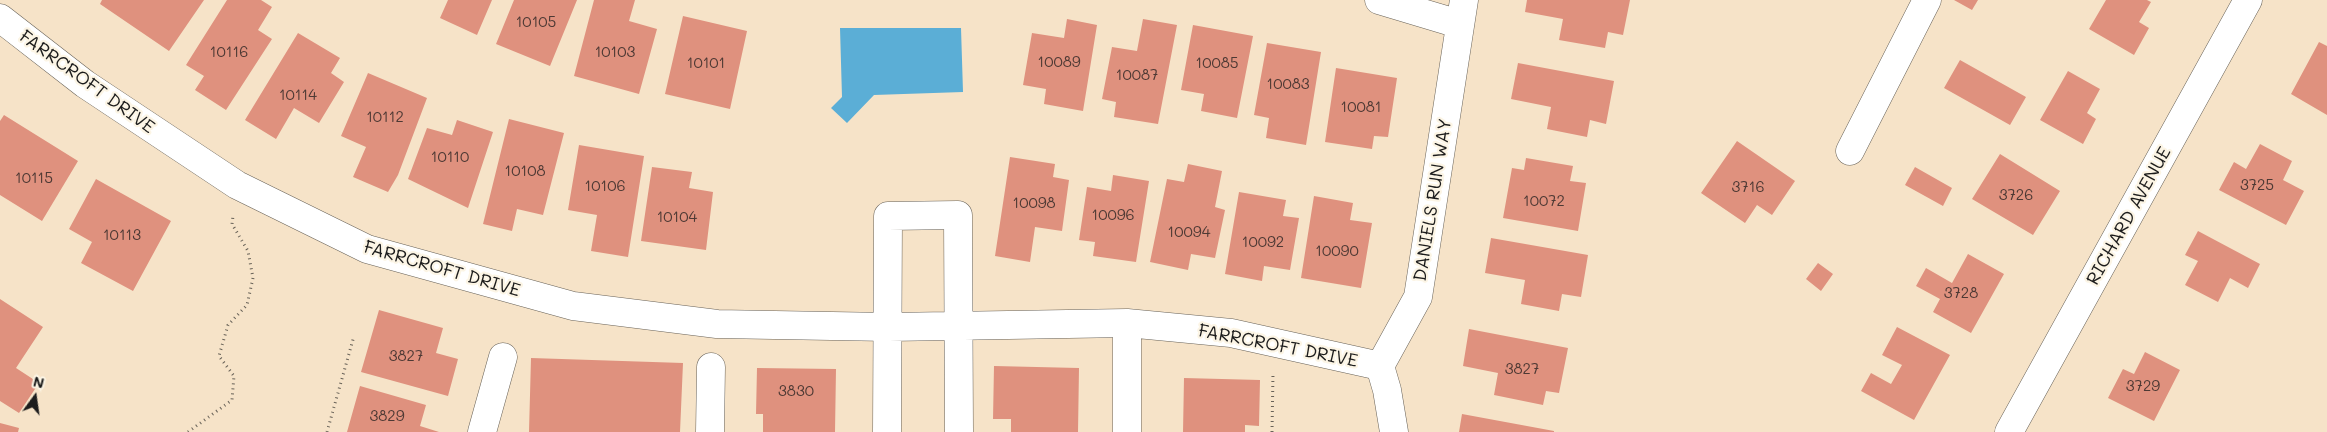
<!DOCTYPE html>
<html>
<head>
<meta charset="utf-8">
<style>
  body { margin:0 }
  #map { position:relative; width:2327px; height:432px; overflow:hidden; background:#f6e3c8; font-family:Mali,sans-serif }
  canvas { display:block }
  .north { position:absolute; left:10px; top:372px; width:50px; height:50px; -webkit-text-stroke:4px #fcf5e5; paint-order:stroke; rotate:14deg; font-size:14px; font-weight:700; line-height:20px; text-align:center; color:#1c1c1c }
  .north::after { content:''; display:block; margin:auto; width:18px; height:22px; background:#1c1c1c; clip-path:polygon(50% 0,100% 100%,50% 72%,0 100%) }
</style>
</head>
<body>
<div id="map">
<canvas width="2327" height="432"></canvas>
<div class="north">N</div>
</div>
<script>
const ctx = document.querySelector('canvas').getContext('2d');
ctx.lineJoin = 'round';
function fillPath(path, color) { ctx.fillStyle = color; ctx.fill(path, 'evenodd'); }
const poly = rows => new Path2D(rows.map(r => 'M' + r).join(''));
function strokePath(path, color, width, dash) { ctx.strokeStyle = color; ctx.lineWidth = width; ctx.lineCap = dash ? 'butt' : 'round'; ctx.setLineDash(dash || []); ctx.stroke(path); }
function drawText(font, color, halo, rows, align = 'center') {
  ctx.font = font + ' Mali,sans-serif'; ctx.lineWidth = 4.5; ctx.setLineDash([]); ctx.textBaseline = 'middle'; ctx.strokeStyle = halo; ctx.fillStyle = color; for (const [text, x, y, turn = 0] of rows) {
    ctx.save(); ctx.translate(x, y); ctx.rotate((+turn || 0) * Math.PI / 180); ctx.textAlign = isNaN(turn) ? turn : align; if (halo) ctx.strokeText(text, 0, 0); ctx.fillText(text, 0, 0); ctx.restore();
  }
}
fillPath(poly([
  [840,28,961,28,963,92,874,95,847,123,831,108,842,97]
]), '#5baed6');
fillPath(poly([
  [102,0,204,0,169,51,100,4],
  [227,0,261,0,272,7,258,30,272,39,226,110,195,90,204,76,186,65],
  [448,0,492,0,477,35,440,18],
  [514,0,577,0,550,66,496,44],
  [594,0,635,0,629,21,657,29,639,94,574,76],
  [1527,0,1630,0,1623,35,1608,32,1605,48,1559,40,1563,19,1525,12],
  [1954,0,1978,0,1972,10],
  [2106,0,2147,0,2151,2,2139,22,2149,28,2134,55,2089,29],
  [683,16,747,31,730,109,665,94],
  [1067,19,1097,25,1083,111,1044,104,1046,89,1023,85,1032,33,1064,38],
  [1143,19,1177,25,1158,124,1114,117,1116,102,1102,99,1112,47,1137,51],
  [1193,25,1253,36,1237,118,1201,111,1204,94,1181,90],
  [298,33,340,58,331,73,344,82,319,123,294,108,276,139,245,120],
  [2319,42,2327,46,2327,115,2291,94],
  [1267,43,1321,52,1306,145,1266,138,1269,118,1254,115],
  [1960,60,2026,97,2010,125,1944,88],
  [1518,63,1614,81,1606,124,1590,120,1587,137,1547,129,1551,107,1511,99],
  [1336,68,1397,78,1388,137,1374,136,1372,149,1325,142],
  [2068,71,2100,89,2087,113,2096,119,2083,144,2040,120],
  [368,73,427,98,398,175,388,192,353,177,366,147,341,136],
  [4,115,78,161,42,221,0,195,0,121],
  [509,119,564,133,543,215,517,209,512,231,483,224],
  [457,120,493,132,468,208,408,179,427,128,452,135],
  [1737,141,1795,181,1772,215,1757,205,1745,223,1701,193],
  [2260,144,2292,161,2283,180,2304,191,2286,225,2219,190,2234,162,2246,169],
  [579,145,644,156,628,257,591,251,597,215,568,210],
  [2000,154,2060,191,2033,235,1972,199],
  [1010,157,1055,164,1053,177,1069,180,1062,231,1035,227,1030,262,995,256],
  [1526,158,1573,166,1570,181,1586,183,1578,231,1503,218,1512,168,1524,170],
  [1188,164,1222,171,1215,207,1225,210,1215,258,1191,254,1188,270,1150,262,1167,179,1184,182],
  [652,167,692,172,689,188,713,192,706,250,641,241],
  [1915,167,1952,188,1943,206,1905,185],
  [1113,175,1149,181,1136,262,1093,256,1095,242,1079,240,1087,187,1111,191],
  [96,179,171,221,133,291,81,263,92,242,69,229],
  [1239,192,1286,200,1283,216,1299,218,1290,270,1264,266,1262,281,1225,274],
  [1314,196,1353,203,1350,220,1372,223,1361,288,1301,278],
  [2198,231,2260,264,2248,288,2230,278,2218,302,2185,285,2198,261,2185,255],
  [1491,238,1588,255,1581,297,1562,294,1559,311,1521,304,1525,280,1485,273],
  [1968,254,2004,274,1971,333,1933,312,1940,299,1916,286,1926,268,1952,283],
  [1818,263,1833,274,1821,291,1806,279],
  [0,299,43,327,16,368,39,383,19,413,0,401],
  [379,310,443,328,436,353,458,359,448,396,361,372],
  [1897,327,1950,355,1914,420,1861,391,1871,373,1891,384,1902,365,1882,355],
  [1469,329,1568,348,1559,393,1546,391,1543,405,1494,395,1498,373,1463,366],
  [2145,352,2180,370,2154,421,2108,398,2123,369,2134,374],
  [531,358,683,363,680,432,529,432],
  [994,366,1079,368,1078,432,1011,432,1011,419,993,419],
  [757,368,836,369,835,432,763,432,763,414,756,414],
  [1184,378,1260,380,1259,426,1245,425,1245,432,1183,432],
  [360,386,426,405,420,426,439,432,347,432],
  [1462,414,1554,431,1554,432,1459,432],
  [0,423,19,428,18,432,0,432]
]), '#df917e');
const minor = poly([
  [1379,0,1459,24],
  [0,18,85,84,237,185,367,249,573,306,717,324,889,327,1127,323,1231,333,1380,366],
  [1850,151,1927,0],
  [1127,323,1127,432],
  [1380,366,1418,297,1464,0],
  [1380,366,1387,390,1394,432],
  [482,432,503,357],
  [710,432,711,367],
  [887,432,888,216,958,215,959,432],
  [2009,432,2248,0]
]);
strokePath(minor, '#686258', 29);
strokePath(poly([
  [188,432,232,400,234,376,219,356,228,325,247,305,253,278,248,251,232,224,233,216],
  [327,432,354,336],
  [1272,432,1273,373]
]), '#686258', 3, [1, 4]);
strokePath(minor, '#fff', 28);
drawText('15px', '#4d3934', null, [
  ["10105",536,22],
  ["10116",229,52],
  ["10103",615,52],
  ["10089",1059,62],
  ["10101",706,63],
  ["10085",1217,63],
  ["10087",1137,75],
  ["10083",1288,84],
  ["10114",298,95],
  ["10081",1361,107],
  ["10112",385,117],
  ["10110",450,157],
  ["10108",525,171],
  ["10115",34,178],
  ["3725",2257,185],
  ["10106",605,186],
  ["3716",1748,187],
  ["3726",2016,195],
  ["10072",1544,201],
  ["10098",1034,203],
  ["10096",1113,215],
  ["10104",677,217],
  ["10094",1189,232],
  ["10113",122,235],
  ["10092",1263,242],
  ["10090",1337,251],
  ["3728",1961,293],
  ["3827",406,356],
  ["3827",1522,369],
  ["3729",2143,386],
  ["3830",796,391],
  ["3829",387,416]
]);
drawText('18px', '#1c1c1c', '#fcf5e5', [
  ["FARRCROFT DRIVE",87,82,36],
  ["DANIELS RUN WAY",1433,200,-81],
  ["RICHARD AVENUE",2129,216,-61],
  ["FARRCROFT DRIVE",442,269,16],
  ["FARRCROFT DRIVE",1278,346,11]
]);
</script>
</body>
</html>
